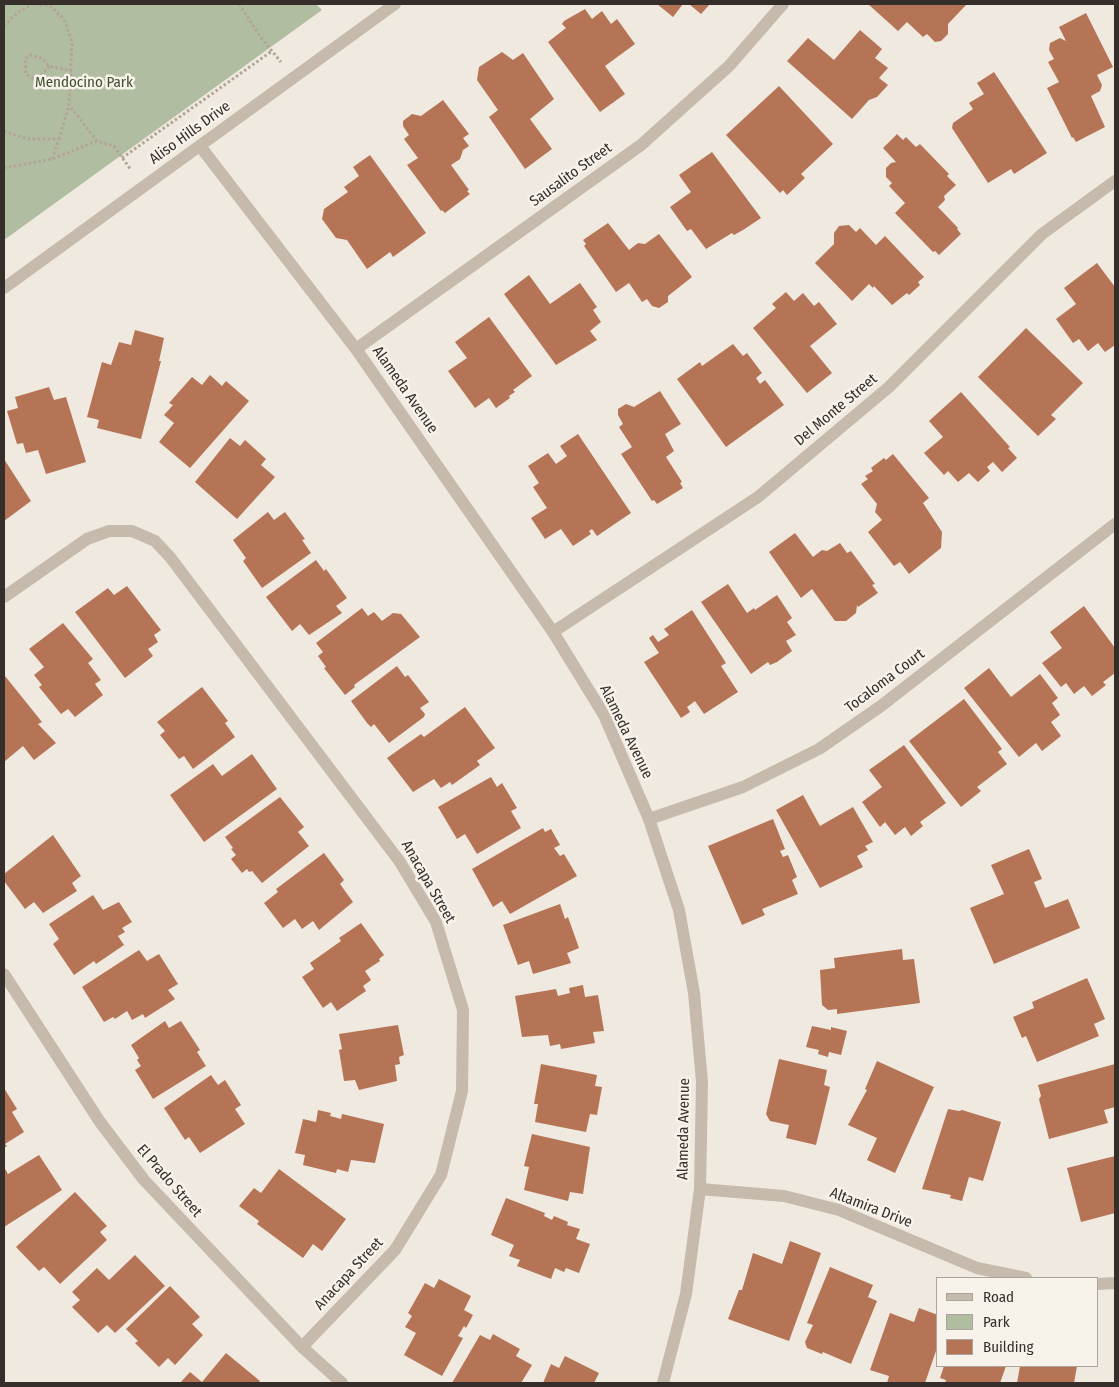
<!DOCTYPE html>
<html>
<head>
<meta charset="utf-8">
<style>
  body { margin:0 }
  #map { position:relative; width:1119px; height:1387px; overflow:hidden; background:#efe9df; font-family:"Fira Sans Condensed",sans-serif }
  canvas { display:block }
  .frame { position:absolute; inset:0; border:5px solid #352e2a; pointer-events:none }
  .legend { position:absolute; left:936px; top:1277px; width:162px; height:90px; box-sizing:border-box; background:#f7f2ea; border:1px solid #a9a49d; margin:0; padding:6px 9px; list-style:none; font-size:15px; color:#352e2a }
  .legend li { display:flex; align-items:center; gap:10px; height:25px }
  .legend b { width:25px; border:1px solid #a9a49d }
</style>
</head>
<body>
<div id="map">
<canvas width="1119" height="1387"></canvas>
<div class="frame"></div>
<ul class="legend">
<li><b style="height:6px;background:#c6baac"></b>Road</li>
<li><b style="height:14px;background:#b1bda0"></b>Park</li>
<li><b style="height:14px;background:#b67456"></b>Building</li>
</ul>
</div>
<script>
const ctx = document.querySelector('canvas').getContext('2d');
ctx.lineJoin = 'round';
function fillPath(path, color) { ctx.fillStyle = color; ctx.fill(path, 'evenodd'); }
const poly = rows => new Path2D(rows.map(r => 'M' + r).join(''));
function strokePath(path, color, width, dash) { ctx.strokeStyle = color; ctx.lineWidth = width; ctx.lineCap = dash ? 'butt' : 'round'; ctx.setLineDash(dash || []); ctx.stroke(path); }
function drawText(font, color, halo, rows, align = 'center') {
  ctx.font = font + ' "Fira Sans Condensed",sans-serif'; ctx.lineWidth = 5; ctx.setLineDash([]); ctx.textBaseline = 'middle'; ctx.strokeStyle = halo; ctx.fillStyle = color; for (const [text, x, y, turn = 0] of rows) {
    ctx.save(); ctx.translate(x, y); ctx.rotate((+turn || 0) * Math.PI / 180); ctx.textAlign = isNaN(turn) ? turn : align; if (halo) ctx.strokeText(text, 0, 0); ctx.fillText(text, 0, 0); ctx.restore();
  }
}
fillPath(poly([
  [4,4,316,4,322,10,4,240]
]), '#b1bda0');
fillPath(poly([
  [657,4,683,4,673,17],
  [689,4,710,4,701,14],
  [868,4,964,4,966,5,948,24,948,34,941,41,935,42,927,34,923,37,907,22,898,31],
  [585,9,592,19,602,11,611,24,617,19,635,44,605,66,625,94,600,112,548,42,566,28,562,24,564,21],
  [1086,13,1113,67,1097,75,1102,85,1100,91,1091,96,1105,127,1076,142,1073,137,1072,138,1047,88,1059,82,1048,62,1054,59,1049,50,1050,43,1060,38,1066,41,1059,27],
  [860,30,882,49,875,58,888,68,879,78,888,85,877,97,869,100,852,119,787,61,808,38,834,60],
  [502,52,513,60,523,53,554,99,530,119,552,149,525,169,489,117,498,110,477,80,479,67],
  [994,72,1047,153,1014,174,1011,169,988,183,952,128,953,123,973,109,969,103,984,94,977,83],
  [779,86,833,144,801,174,805,178,787,195,783,190,780,193,726,135],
  [443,100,469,134,463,138,469,146,463,150,460,159,451,165,469,190,467,191,470,194,445,213,442,210,441,211,407,165,418,158,404,139,409,135,403,126,403,121,412,114,421,116],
  [897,134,903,140,906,137,916,147,920,144,949,174,947,176,956,185,944,196,945,200,938,207,958,228,957,229,961,234,939,255,935,251,933,252,895,213,905,203,889,186,892,183,886,177,886,168,891,163,896,162,883,148],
  [712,152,761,218,743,230,734,235,732,233,706,249,691,229,687,231,670,207,691,192,679,175],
  [370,155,426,233,393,257,390,252,367,269,347,240,336,238,322,219,324,209,348,192,344,187,359,176,353,167],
  [608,223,629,250,638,243,645,244,659,234,692,277,668,296,668,302,659,308,652,306,647,299,642,302,629,283,616,292,584,246,586,244,583,240],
  [849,225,856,232,860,228,876,245,885,236,924,277,918,282,920,285,909,295,907,293,892,305,874,286,873,288,869,284,852,301,815,263,834,244,834,233,839,226],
  [1097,263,1115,287,1115,345,1105,352,1098,343,1088,351,1079,339,1073,343,1056,319,1076,304,1064,288],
  [529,275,550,304,580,283,597,307,593,310,601,322,590,331,597,340,556,365,504,294],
  [786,292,794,301,803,293,814,306,819,302,837,324,810,346,832,373,807,393,753,328,776,308,772,304],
  [489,317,532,376,513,390,515,392,509,396,510,398,496,408,489,398,475,408,448,371,467,358,455,342],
  [1026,328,1083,383,1051,415,1056,419,1038,436,978,377],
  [135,330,164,338,159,361,161,361,141,439,97,428,99,420,87,417,102,362,111,365,119,342,131,345],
  [733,344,743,356,747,353,762,373,756,378,760,384,765,380,784,405,726,447,677,379,700,362,702,366],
  [210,375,222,386,226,381,249,401,190,468,159,442,174,423,164,415,173,405,169,403,192,377,202,385],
  [49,387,54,400,66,397,86,462,46,474,38,450,26,453,23,443,17,444,7,411,18,408,15,397],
  [660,391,681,424,665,434,674,451,666,457,682,482,680,483,683,488,657,504,654,500,652,501,621,454,632,447,619,427,623,424,618,415,618,409,626,404,634,407],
  [961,392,1010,447,1008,448,1017,458,1002,472,993,462,987,467,990,471,978,482,969,473,958,482,948,471,944,475,924,453,943,437,929,421],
  [578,434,631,513,597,536,592,529,589,531,591,534,573,546,561,529,545,539,531,518,547,508,533,487,539,483,528,466,548,453,556,464,567,456,560,446],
  [230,438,240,446,245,440,266,459,261,465,275,477,237,519,195,482],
  [893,454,929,498,923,503,942,532,941,548,909,574,900,562,894,566,868,532,882,520,875,512,877,504,861,484,868,479,865,476,873,471,871,468,884,458,886,460],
  [4,459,31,501,4,521],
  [268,512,274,520,285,512,305,539,302,540,311,553,262,588,243,561,246,558,233,540],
  [795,533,813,557,822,550,827,551,840,543,847,553,851,551,875,584,872,585,878,593,858,607,857,605,856,613,846,621,835,621,812,589,801,598,769,552],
  [316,560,324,571,326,569,347,598,336,606,342,613,309,635,300,624,292,631,266,597],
  [728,584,747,613,754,608,755,610,777,595,792,618,787,622,796,635,786,641,792,651,777,662,770,665,768,662,751,674,701,602],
  [127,586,161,630,154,635,158,642,148,649,153,656,125,678,75,612,108,588,114,595],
  [1084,606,1115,648,1115,673,1103,682,1106,685,1092,696,1084,686,1074,694,1066,683,1061,687,1042,663,1062,648,1050,632],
  [362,608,368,616,374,612,382,621,393,613,401,614,420,637,354,685,355,687,345,695,324,668,326,667,318,656,323,652,316,643],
  [692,610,726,663,721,666,738,692,704,714,695,701,687,707,690,712,681,718,644,662,659,653,649,638,653,635,658,642,669,635,664,629],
  [63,623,93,659,88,663,101,680,95,684,103,695,75,717,68,709,61,714,39,687,42,685,34,675,44,667,29,649],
  [397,666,405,677,408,675,429,702,420,708,425,714,424,717,389,743,374,724,371,727,367,723,351,701],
  [989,668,1011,697,1040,674,1058,698,1052,703,1060,715,1051,722,1061,736,1042,751,1036,743,1019,757,964,688],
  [5,676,42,722,38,724,56,743,34,760,23,746,4,762],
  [202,687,228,721,225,723,235,737,193,769,184,756,179,759,160,735,165,731,157,722],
  [964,699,1002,749,998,752,1007,764,977,787,981,791,961,807,909,741],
  [465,707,495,748,477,761,480,765,452,785,450,782,441,788,434,779,413,792,387,758,421,734,424,737],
  [904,745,946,803,920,822,923,826,911,836,905,827,895,835,885,822,880,827,862,802,882,787,869,770],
  [252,754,277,789,204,842,170,795,213,764,222,776],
  [491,777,497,787,502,783,517,808,511,811,521,828,477,854,465,834,457,839,438,807],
  [803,795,820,826,853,807,873,842,865,846,868,850,857,856,863,867,820,888,776,810],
  [280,797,304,827,298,832,309,846,262,883,252,871,249,872,247,869,242,873,231,859,236,855,231,849,233,848,225,837],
  [773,819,785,849,780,851,783,857,788,855,797,877,792,880,798,894,762,909,765,915,742,925,708,846],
  [543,828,545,832,551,829,560,845,554,848,560,856,564,854,577,876,510,914,502,901,493,907,472,869],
  [53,835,81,876,72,883,77,891,43,913,34,902,25,909,4,881,4,874],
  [1029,849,1042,879,1034,882,1045,908,1068,899,1080,928,994,964,970,908,1004,894,991,865],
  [324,853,344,880,340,884,353,902,319,930,313,921,302,929,295,919,283,928,264,903,278,892,276,889],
  [93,895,103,910,119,902,132,922,122,928,125,932,118,936,124,945,96,964,94,961,74,975,53,944,59,939,49,924],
  [560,904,565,919,568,917,579,948,567,953,571,963,533,974,529,961,518,965,503,925],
  [361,923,384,955,379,959,380,961,365,971,371,980,363,986,366,991,337,1011,331,1002,323,1008,302,977,314,969,310,963,341,941,339,938],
  [902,949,903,960,914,959,920,1003,837,1014,837,1009,828,1010,822,1005,820,970,835,968,834,958],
  [139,950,147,961,159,954,178,984,168,990,175,999,145,1018,143,1014,132,1020,127,1011,115,1019,113,1017,104,1022,82,987],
  [1087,978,1105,1019,1094,1024,1099,1036,1037,1062,1026,1036,1022,1038,1013,1017,1034,1008,1032,1002],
  [583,985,585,997,598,995,604,1031,593,1032,595,1043,561,1049,560,1044,550,1046,548,1035,522,1037,515,996,556,989,558,996,570,993,569,988],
  [165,1021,169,1028,181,1021,200,1050,197,1052,206,1066,153,1099,135,1070,141,1066,137,1060,139,1058,131,1045],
  [398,1025,404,1055,399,1057,400,1064,395,1065,397,1081,359,1090,355,1080,344,1081,339,1050,342,1049,339,1034],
  [812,1026,831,1030,831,1027,847,1031,841,1055,829,1052,828,1057,818,1054,819,1050,806,1047],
  [779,1059,827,1070,824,1085,830,1087,816,1145,786,1138,789,1125,770,1121,766,1114],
  [877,1061,934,1087,895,1173,867,1160,877,1138,848,1125,867,1090,865,1089],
  [541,1064,597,1075,595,1086,602,1087,597,1115,590,1114,586,1132,535,1122,538,1104,534,1104],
  [1115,1064,1115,1107,1104,1110,1108,1123,1049,1139,1039,1099,1041,1096,1038,1085],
  [211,1075,218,1085,225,1080,241,1105,235,1109,245,1124,200,1153,189,1137,185,1140,164,1108],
  [4,1088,17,1109,12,1112,24,1132,5,1144,7,1146,4,1148],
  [948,1109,959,1111,962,1110,1001,1122,983,1181,969,1177,962,1201,950,1198,951,1195,922,1189],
  [318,1110,331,1113,330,1116,341,1119,342,1114,384,1124,375,1163,351,1160,348,1172,337,1169,336,1173,303,1165,305,1155,295,1153,303,1119,316,1122],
  [532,1134,590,1147,583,1194,570,1192,568,1201,524,1190,529,1167,524,1166],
  [39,1155,62,1190,4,1227,4,1167,8,1174],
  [1115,1156,1115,1213,1081,1222,1067,1168],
  [279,1169,346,1219,322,1251,313,1244,303,1258,257,1224,259,1221,239,1206,254,1188,261,1193],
  [75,1192,107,1226,100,1232,107,1240,60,1284,44,1267,39,1271,16,1247],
  [506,1198,545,1213,544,1216,552,1220,554,1216,568,1222,567,1225,580,1229,576,1239,590,1244,579,1273,566,1268,564,1272,555,1268,551,1279,517,1266,520,1260,509,1256,514,1245,491,1235],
  [790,1241,821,1253,789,1341,728,1319,739,1290,742,1290,753,1253,782,1264],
  [135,1255,165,1286,115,1333,107,1325,98,1333,72,1307,80,1300,72,1292,97,1268,109,1280],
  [830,1267,873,1285,868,1297,877,1301,851,1364,823,1352,822,1354,807,1348,805,1342,813,1325,807,1323],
  [439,1279,471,1296,464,1310,473,1315,466,1328,464,1326,458,1336,463,1338,442,1376,404,1355,416,1333,405,1327,412,1316,408,1313,425,1283,434,1288],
  [170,1286,200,1317,192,1324,203,1335,175,1365,168,1358,159,1367,135,1343,138,1341,126,1329],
  [919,1308,938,1315,938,1345,925,1383,887,1383,889,1376,870,1370,890,1313,914,1322],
  [493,1334,520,1349,516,1356,532,1365,521,1383,452,1383,480,1335,490,1340],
  [226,1353,260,1381,258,1383,180,1383,190,1372,202,1382],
  [565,1356,599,1373,594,1383,543,1383,551,1364,559,1368],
  [944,1366,1006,1366,1000,1383,945,1383,946,1380,940,1378],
  [1020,1366,1077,1366,1074,1383,1017,1383]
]), '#b67456');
strokePath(poly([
  [35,4,50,6,64,19,72,42,69,105,97,141],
  [239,4,262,39,281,62],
  [4,26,18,12,33,4],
  [49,66,43,74,32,78,26,74,25,59,30,55,42,58,49,66,72,71],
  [4,131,28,139,59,139,52,159],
  [59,139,69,105],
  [122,158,272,51],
  [4,168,52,159,97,141,114,146,131,170]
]), '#b2a496', 3, [2.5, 2.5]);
strokePath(poly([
  [356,349,641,145,729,66,783,4],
  [4,597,87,539,109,531,132,531,155,541,170,557,400,862,436,922,463,1010,462,1091,441,1175,395,1250,302,1347],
  [553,632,758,497,889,387,1042,234,1115,181],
  [649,819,743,787,819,749,881,706,1115,524],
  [4,974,100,1122,144,1180,302,1347,342,1383],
  [700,1189,784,1196,839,1210,977,1268,1026,1278],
  [1098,1284,1115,1283]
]), '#c6baac', 12);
strokePath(poly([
  [200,146,356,349,553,632,604,715,649,819,679,910,694,993,702,1082,700,1189,686,1294,663,1383],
  [4,288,395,4]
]), '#c6baac', 12);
drawText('15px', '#425031', '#f7f2ea', [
  ["Mendocino Park",84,83]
]);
drawText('15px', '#352e2a', '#f7f2ea', [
  ["Aliso Hills Drive",190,133,-36],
  ["Sausalito Street",571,175,-36],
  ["Alameda Avenue",405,390,55],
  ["Del Monte Street",836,410,-40],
  ["Tocaloma Court",885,681,-37],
  ["Alameda Avenue",626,732,64],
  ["Anacapa Street",428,882,60],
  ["Alameda Avenue",684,1129,-89],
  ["El Prado Street",169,1181,49],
  ["Altamira Drive",871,1208,21],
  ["Anacapa Street",349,1274,-47]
]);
</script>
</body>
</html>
